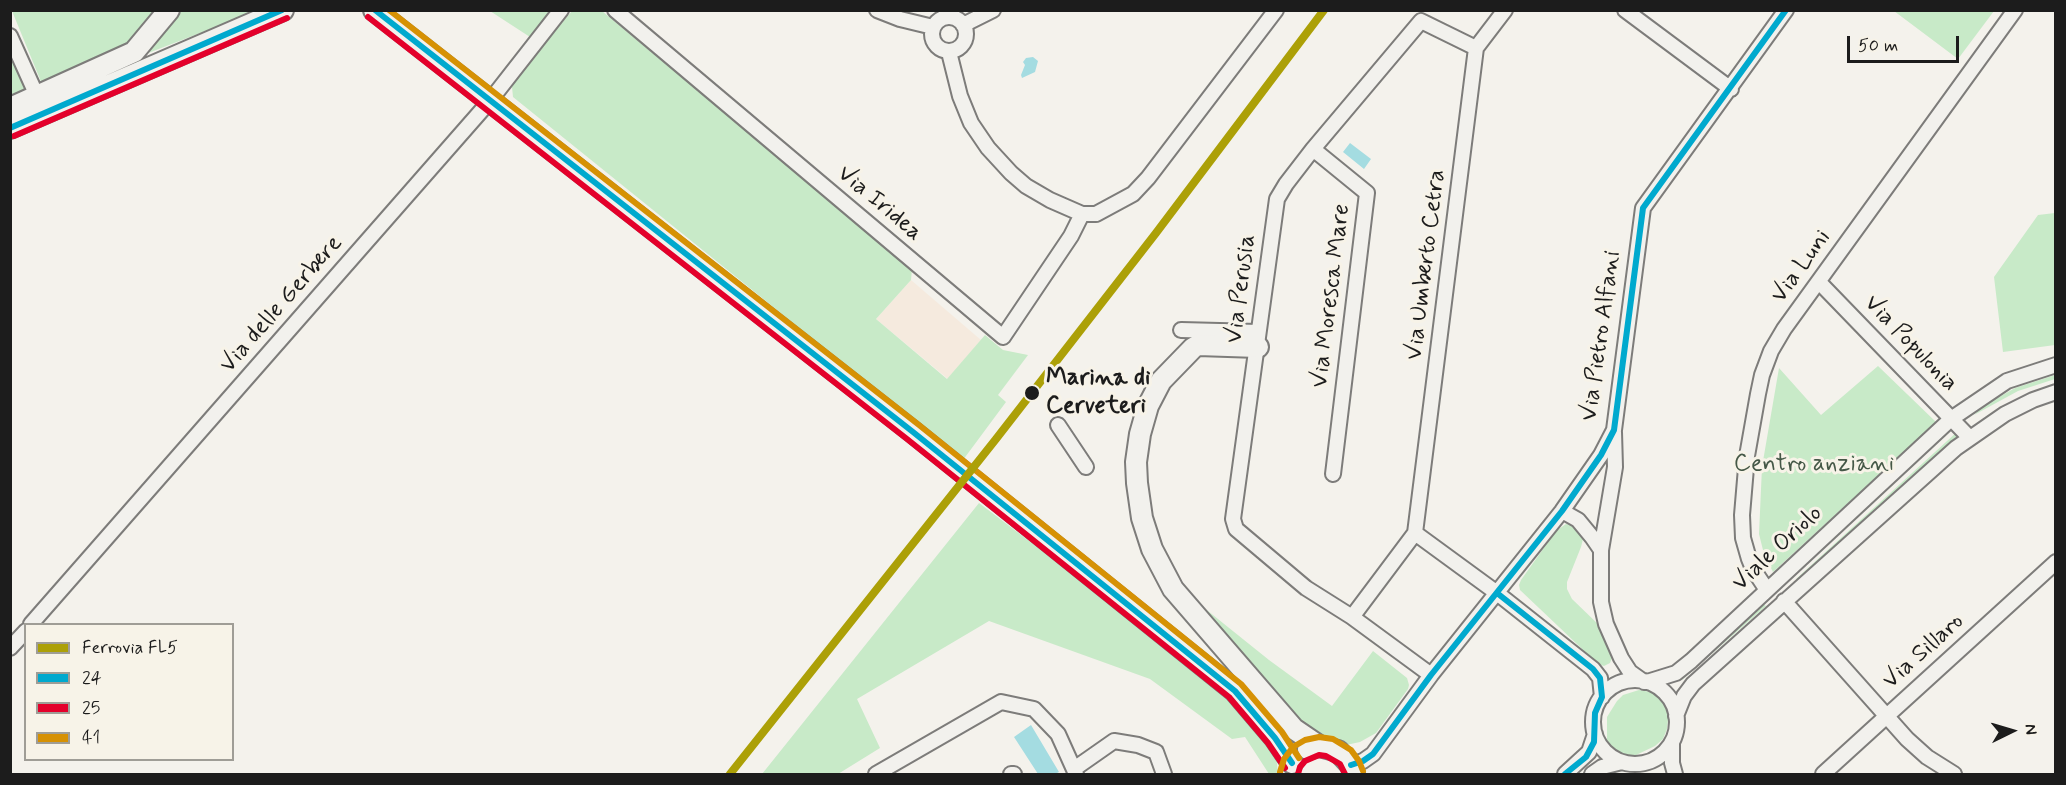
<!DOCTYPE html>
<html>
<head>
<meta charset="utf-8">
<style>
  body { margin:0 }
  #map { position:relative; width:2066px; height:785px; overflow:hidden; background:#f4f2ec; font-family:Mynerve,sans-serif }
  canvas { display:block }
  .frame { position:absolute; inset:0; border:12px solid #1c1c1c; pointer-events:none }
  .legend { position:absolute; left:24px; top:623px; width:210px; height:138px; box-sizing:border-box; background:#f7f3e8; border:2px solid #9f9d96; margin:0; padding:8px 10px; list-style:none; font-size:18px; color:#1c1c1c }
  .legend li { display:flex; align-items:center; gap:12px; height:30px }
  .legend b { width:30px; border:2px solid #9f9d96 }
  .north { position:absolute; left:1982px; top:701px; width:60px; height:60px; -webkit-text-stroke:4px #f7f3e8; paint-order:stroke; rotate:85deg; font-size:16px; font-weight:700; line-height:24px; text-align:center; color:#1c1c1c }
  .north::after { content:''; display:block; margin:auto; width:21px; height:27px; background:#1c1c1c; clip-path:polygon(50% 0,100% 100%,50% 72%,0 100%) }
  .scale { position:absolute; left:1847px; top:36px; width:112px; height:27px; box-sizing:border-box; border:3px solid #1c1c1c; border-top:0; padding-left:8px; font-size:18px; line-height:21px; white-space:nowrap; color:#1c1c1c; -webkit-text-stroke:4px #f7f3e8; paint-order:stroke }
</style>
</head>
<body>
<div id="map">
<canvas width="2066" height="785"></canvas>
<div class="frame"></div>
<ul class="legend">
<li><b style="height:8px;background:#aca007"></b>Ferrovia FL5</li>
<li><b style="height:8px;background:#00a9ce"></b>24</li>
<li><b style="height:8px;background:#e4002b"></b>25</li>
<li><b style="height:8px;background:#d69104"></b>41</li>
</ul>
<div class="north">N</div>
<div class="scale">50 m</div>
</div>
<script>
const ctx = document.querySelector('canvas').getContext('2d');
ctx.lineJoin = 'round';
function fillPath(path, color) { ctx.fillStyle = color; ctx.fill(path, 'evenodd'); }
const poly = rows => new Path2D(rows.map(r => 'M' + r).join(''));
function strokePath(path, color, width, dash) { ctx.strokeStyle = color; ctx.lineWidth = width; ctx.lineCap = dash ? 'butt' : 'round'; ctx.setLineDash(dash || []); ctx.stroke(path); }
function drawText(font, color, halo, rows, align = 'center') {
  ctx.font = font + ' Mynerve,sans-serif'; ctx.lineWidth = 6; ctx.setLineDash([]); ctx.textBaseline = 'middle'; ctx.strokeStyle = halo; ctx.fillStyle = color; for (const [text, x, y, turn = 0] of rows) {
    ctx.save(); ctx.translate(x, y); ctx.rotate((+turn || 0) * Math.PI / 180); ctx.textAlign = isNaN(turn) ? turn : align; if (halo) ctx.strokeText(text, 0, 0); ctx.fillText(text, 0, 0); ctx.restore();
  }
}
fillPath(poly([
  [911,280,981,340,948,379,876,319]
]), '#f5eade');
fillPath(poly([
  [12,11,160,11,132,43,42,84],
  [178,11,257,11,138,57],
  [490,11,551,11,530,37],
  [572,11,602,11,912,269,911,280,876,319,947,379,985,335,1003,350,1028,355,998,395,1006,402,963,460,513,97,512,87,515,79],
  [1894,11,1994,11,1958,59],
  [10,56,25,90,11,96,10,96],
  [2055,213,2055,345,2003,352,1994,277,2038,215],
  [1878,366,1936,422,1773,572,1764,554,1759,534,1762,467,1779,368,1821,415],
  [2055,375,2055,379,2018,391,1974,415,1985,405,2015,388],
  [1958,431,1961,433,1799,581,1796,579],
  [979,503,1103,597,1229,698,1276,754,1278,774,1269,774,1245,737,1232,739,1150,679,989,621,857,699,880,748,838,774,762,774],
  [1566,524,1578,527,1583,539,1581,547,1567,582,1567,589,1572,599,1599,625,1607,641,1613,655,1610,663,1604,666,1598,664,1520,590,1519,585,1521,580,1556,531],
  [1198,603,1269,660,1332,706,1373,651,1407,678,1409,685,1408,689,1376,733,1360,742,1346,745,1309,732],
  [1763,604,1766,606,1682,680,1681,678],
  [1639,690,1656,693,1666,700,1669,711,1667,729,1663,739,1655,746,1636,755,1615,757,1609,750,1607,745,1607,717,1617,701,1623,695]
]), '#c8eac8');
fillPath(poly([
  [1033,57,1038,61,1035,72,1022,78,1021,75,1025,65,1023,62,1026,58],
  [1350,143,1371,159,1364,169,1343,152],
  [1031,725,1059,772,1055,774,1038,774,1014,737]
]), '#a4dce1');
const street = poly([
  [615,10,1003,337,1071,236,1082,214],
  [877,10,900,19,933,27],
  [1625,10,1731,89],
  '932 34a17 17 0 1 1 34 0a17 17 0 1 1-34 0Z',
  [963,25,993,10],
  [10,36,37,96],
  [949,52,960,96,971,123,988,148,1011,173,1026,186,1050,200,1082,214,1096,214,1133,194,1148,178,1276,10],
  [1313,149,1367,193,1333,474],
  [1819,282,1969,437],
  [1181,330,1258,332],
  [1058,425,1086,467],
  [1614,432,1615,467,1601,550,1601,602,1606,624,1621,658,1630,672,1644,682],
  [1562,511,1578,520,1592,537,1601,550],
  [1415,533,1497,593,1593,669,1600,678,1602,697],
  [1767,590,1753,569,1749,559,1743,538,1742,515,1747,456,1758,394,1762,375,1771,351,1784,329,2015,10],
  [1784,601,1907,739,1927,757,1954,774],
  [1352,617,1306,588,1236,529,1233,519,1277,199,1286,184,1313,149,1421,21,1476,48],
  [31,624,489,102,561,10],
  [10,648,26,631],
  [1431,675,1352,617,1415,533,1476,48,1505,10],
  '1593 722a42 42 0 1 1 84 0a42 42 0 1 1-84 0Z',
  [1647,682,1676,673,1691,661,1951,419,2007,381,2056,365],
  [1676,716,1684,696,1693,684,1956,448,2005,414,2033,400,2056,392],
  [1672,743,1672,763,1675,774],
  [1351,765,1363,761,1373,754,1431,675,1562,511,1601,455,1614,430,1643,208,1786,10],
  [1074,769,1114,741,1138,745,1156,752,1164,774],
  [876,774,1001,702,1034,709,1058,734,1076,774],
  [1011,774,1014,774],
  [1565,774,1589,752,1595,734],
  [1592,774,1602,767,1622,762],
  [1823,774,2056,562]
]);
const secondary = poly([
  [374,10,913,432,1235,691,1275,738,1292,763],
  [10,108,134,52,169,10],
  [10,128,283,10],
  [1258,347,1198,345,1193,348,1161,381,1148,406,1140,434,1136,462,1137,483,1142,518,1152,549,1173,589,1294,729,1319,746],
  [1308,749,1319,746,1338,751,1351,765,1354,774]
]);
strokePath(street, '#7d7c7a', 18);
strokePath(secondary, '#7d7c7a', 24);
strokePath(street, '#f2f1ed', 14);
strokePath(secondary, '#f2f1ed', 20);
strokePath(poly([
  [375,10,913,432,1235,691,1275,738,1292,763],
  [10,128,282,10],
  [1497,593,1593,669,1600,678,1602,697,1595,713,1594,742,1586,757,1565,774],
  [1351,765,1363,761,1373,754,1431,675,1562,511,1601,455,1614,430,1643,208,1786,10]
]), '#00a9ce', 6);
strokePath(poly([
  [368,17,907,439,1229,697,1268,743,1285,768],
  [14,136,287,18],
  [1298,774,1300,767,1305,761,1319,755,1326,756,1340,764,1345,774]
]), '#e4002b', 6);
strokePath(poly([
  [389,10,919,425,1241,684,1282,732,1299,758],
  [1280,772,1284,759,1293,747,1305,740,1319,737,1333,739,1351,750,1359,761,1363,771]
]), '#d69104', 6);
strokePath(poly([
  [730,774,996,439,1156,233,1324,10]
]), '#aca007', 8);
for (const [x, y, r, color] of [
  [1032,393,8,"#1c1c1c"]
]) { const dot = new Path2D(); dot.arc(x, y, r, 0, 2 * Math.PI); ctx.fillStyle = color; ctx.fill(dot); strokePath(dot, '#f7f3e8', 2); }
drawText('24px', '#1c1c1c', '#f7f3e8', [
  ["Via Iridea",879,204,40],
  ["Via Umberto Cetra",1427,265,-83],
  ["Via Luni",1802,267,-54],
  ["Via Perusia",1242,289,-83],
  ["Via Moresca Mare",1332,296,-83],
  ["Via delle Gerbere",282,305,-49],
  ["Via Pietro Alfani",1602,336,-82],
  ["Via Populonia",1910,344,46],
  ["Viale Oriolo",1778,549,-43],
  ["Via Sillaro",1924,652,-42]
]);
drawText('bold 24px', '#1c1c1c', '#f7f3e8', [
  ["Marina di",1046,379],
  ["Cerveteri",1046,407]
], 'left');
drawText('24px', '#455847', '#f7f3e8', [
  ["Centro anziani",1814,465]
]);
</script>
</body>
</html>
